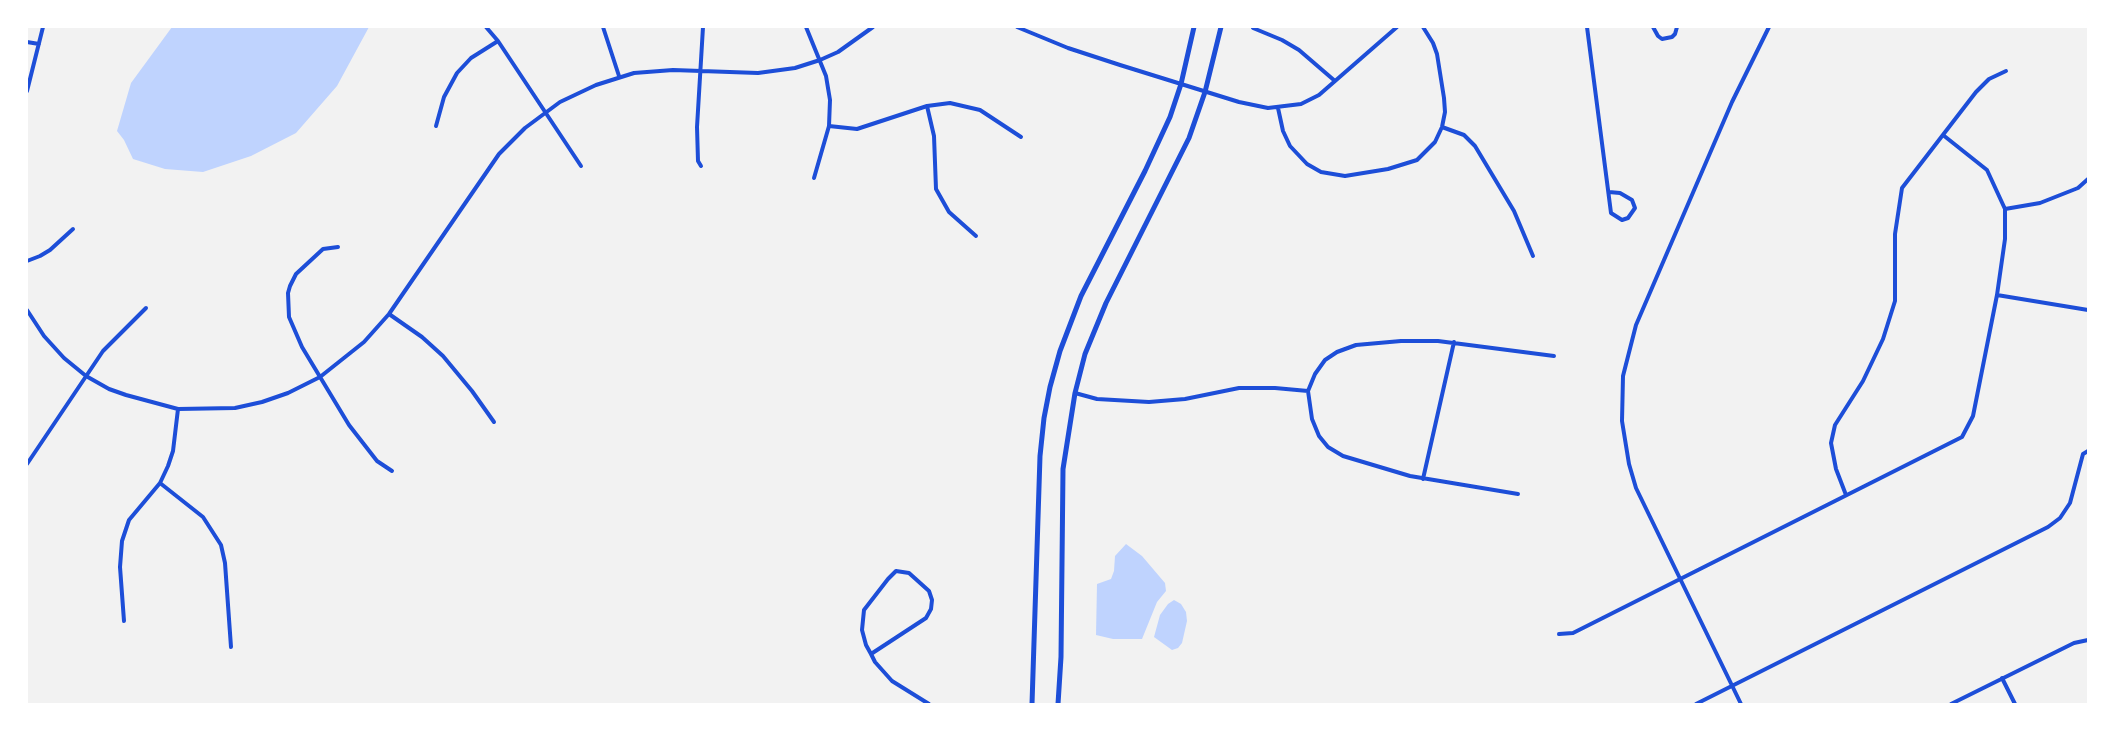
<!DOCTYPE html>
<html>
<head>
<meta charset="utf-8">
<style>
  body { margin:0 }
  #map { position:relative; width:2115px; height:731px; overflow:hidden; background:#f2f2f2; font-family:Arial,sans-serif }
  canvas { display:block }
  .frame { position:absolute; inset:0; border:28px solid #fff; pointer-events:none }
</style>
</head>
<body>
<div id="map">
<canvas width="2115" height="731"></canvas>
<div class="frame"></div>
</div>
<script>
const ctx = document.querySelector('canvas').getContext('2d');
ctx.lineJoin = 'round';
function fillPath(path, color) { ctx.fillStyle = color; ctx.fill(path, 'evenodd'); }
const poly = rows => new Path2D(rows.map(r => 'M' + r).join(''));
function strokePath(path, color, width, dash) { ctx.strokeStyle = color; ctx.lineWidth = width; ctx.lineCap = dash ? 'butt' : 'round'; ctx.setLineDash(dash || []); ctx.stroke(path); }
fillPath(poly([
  [172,27,369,27,337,86,296,133,251,156,203,172,165,169,133,159,124,140,117,131,131,83],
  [1126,544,1142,556,1165,583,1166,591,1157,602,1142,639,1113,639,1096,635,1097,584,1111,579,1114,571,1115,556],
  [1174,600,1181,604,1186,612,1187,621,1182,643,1178,648,1172,650,1154,637,1160,615,1168,604]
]), '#bfd3fe');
strokePath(poly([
  [486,27,498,41,581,166],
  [603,27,619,76],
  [806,27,826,76,830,100,829,126,814,178],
  [1017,27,1068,48,1120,65,1239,102,1268,108,1301,104,1319,95,1397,27],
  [1587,27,1611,213,1622,220,1628,218,1635,208,1632,200,1620,193,1609,192],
  [1653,27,1658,36,1662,39,1672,37,1675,34,1677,27],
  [1253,28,1282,40,1299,50,1335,81],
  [27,42,39,44],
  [27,91,43,27],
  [927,106,934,136,936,189,949,212,976,236],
  [1278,108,1283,131,1290,146,1307,164,1321,172,1345,176,1388,169,1417,160,1435,142,1442,127,1445,112,1444,98,1437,54,1433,43,1423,27],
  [436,126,444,97,457,73,471,58,498,41],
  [829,126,857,129,927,106,950,103,980,110,1021,137],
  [1442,127,1464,135,1475,146,1514,211,1533,256],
  [701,166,698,161,697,127,703,27],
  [2005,209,2040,203,2078,188,2088,179],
  [338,247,323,249,296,274,290,286,288,293,289,317,302,347,349,425,377,461,392,471],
  [27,261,40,256,50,250,73,229],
  [1997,295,2088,310],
  [27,310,44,336,64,358,86,376,109,389,126,395,178,409,235,408,262,402,288,393,320,377,364,342,389,314,499,154,525,128,560,102,596,85,634,73,673,70,758,73,795,68,820,60,838,52,873,27],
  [389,314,422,337,443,356,472,391,494,422],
  [1075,393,1097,399,1149,402,1185,399,1239,388,1275,388,1308,391],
  [27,464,103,351,146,308],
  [1423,479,1454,342],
  [160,483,203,517,221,545,225,563,231,647],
  [1518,494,1410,476,1343,456,1328,447,1319,436,1312,419,1308,391,1315,374,1325,360,1337,352,1356,345,1401,341,1438,341,1554,356],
  [1846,495,1836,469,1831,443,1835,425,1863,381,1883,339,1895,301,1895,234,1902,188,1976,92,1989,79,2006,71],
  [896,571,909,573,929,591,932,600,931,609,926,618,871,654,866,645,862,630,864,610,888,579,896,571],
  [124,621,120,567,122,541,129,520,160,483,168,466,173,451,178,409],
  [1559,634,1573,633,1962,437,1973,416,1997,295,2005,239,2005,209,1987,170,1943,135],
  [871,654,875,662,892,681,929,704],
  [2002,678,2015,704],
  [1696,704,2048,527,2060,518,2070,503,2083,454,2088,451],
  [1741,704,1636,488,1629,464,1622,421,1623,376,1636,325,1732,102,1769,27],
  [1951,704,2074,643,2088,640]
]), '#1d4ed8', 4);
strokePath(poly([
  [1032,704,1040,456,1044,418,1050,387,1060,351,1081,296,1145,171,1170,117,1181,84,1194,27],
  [1058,704,1061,657,1063,469,1075,393,1085,354,1106,303,1189,138,1205,92,1221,27]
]), '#1d4ed8', 5);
</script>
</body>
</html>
